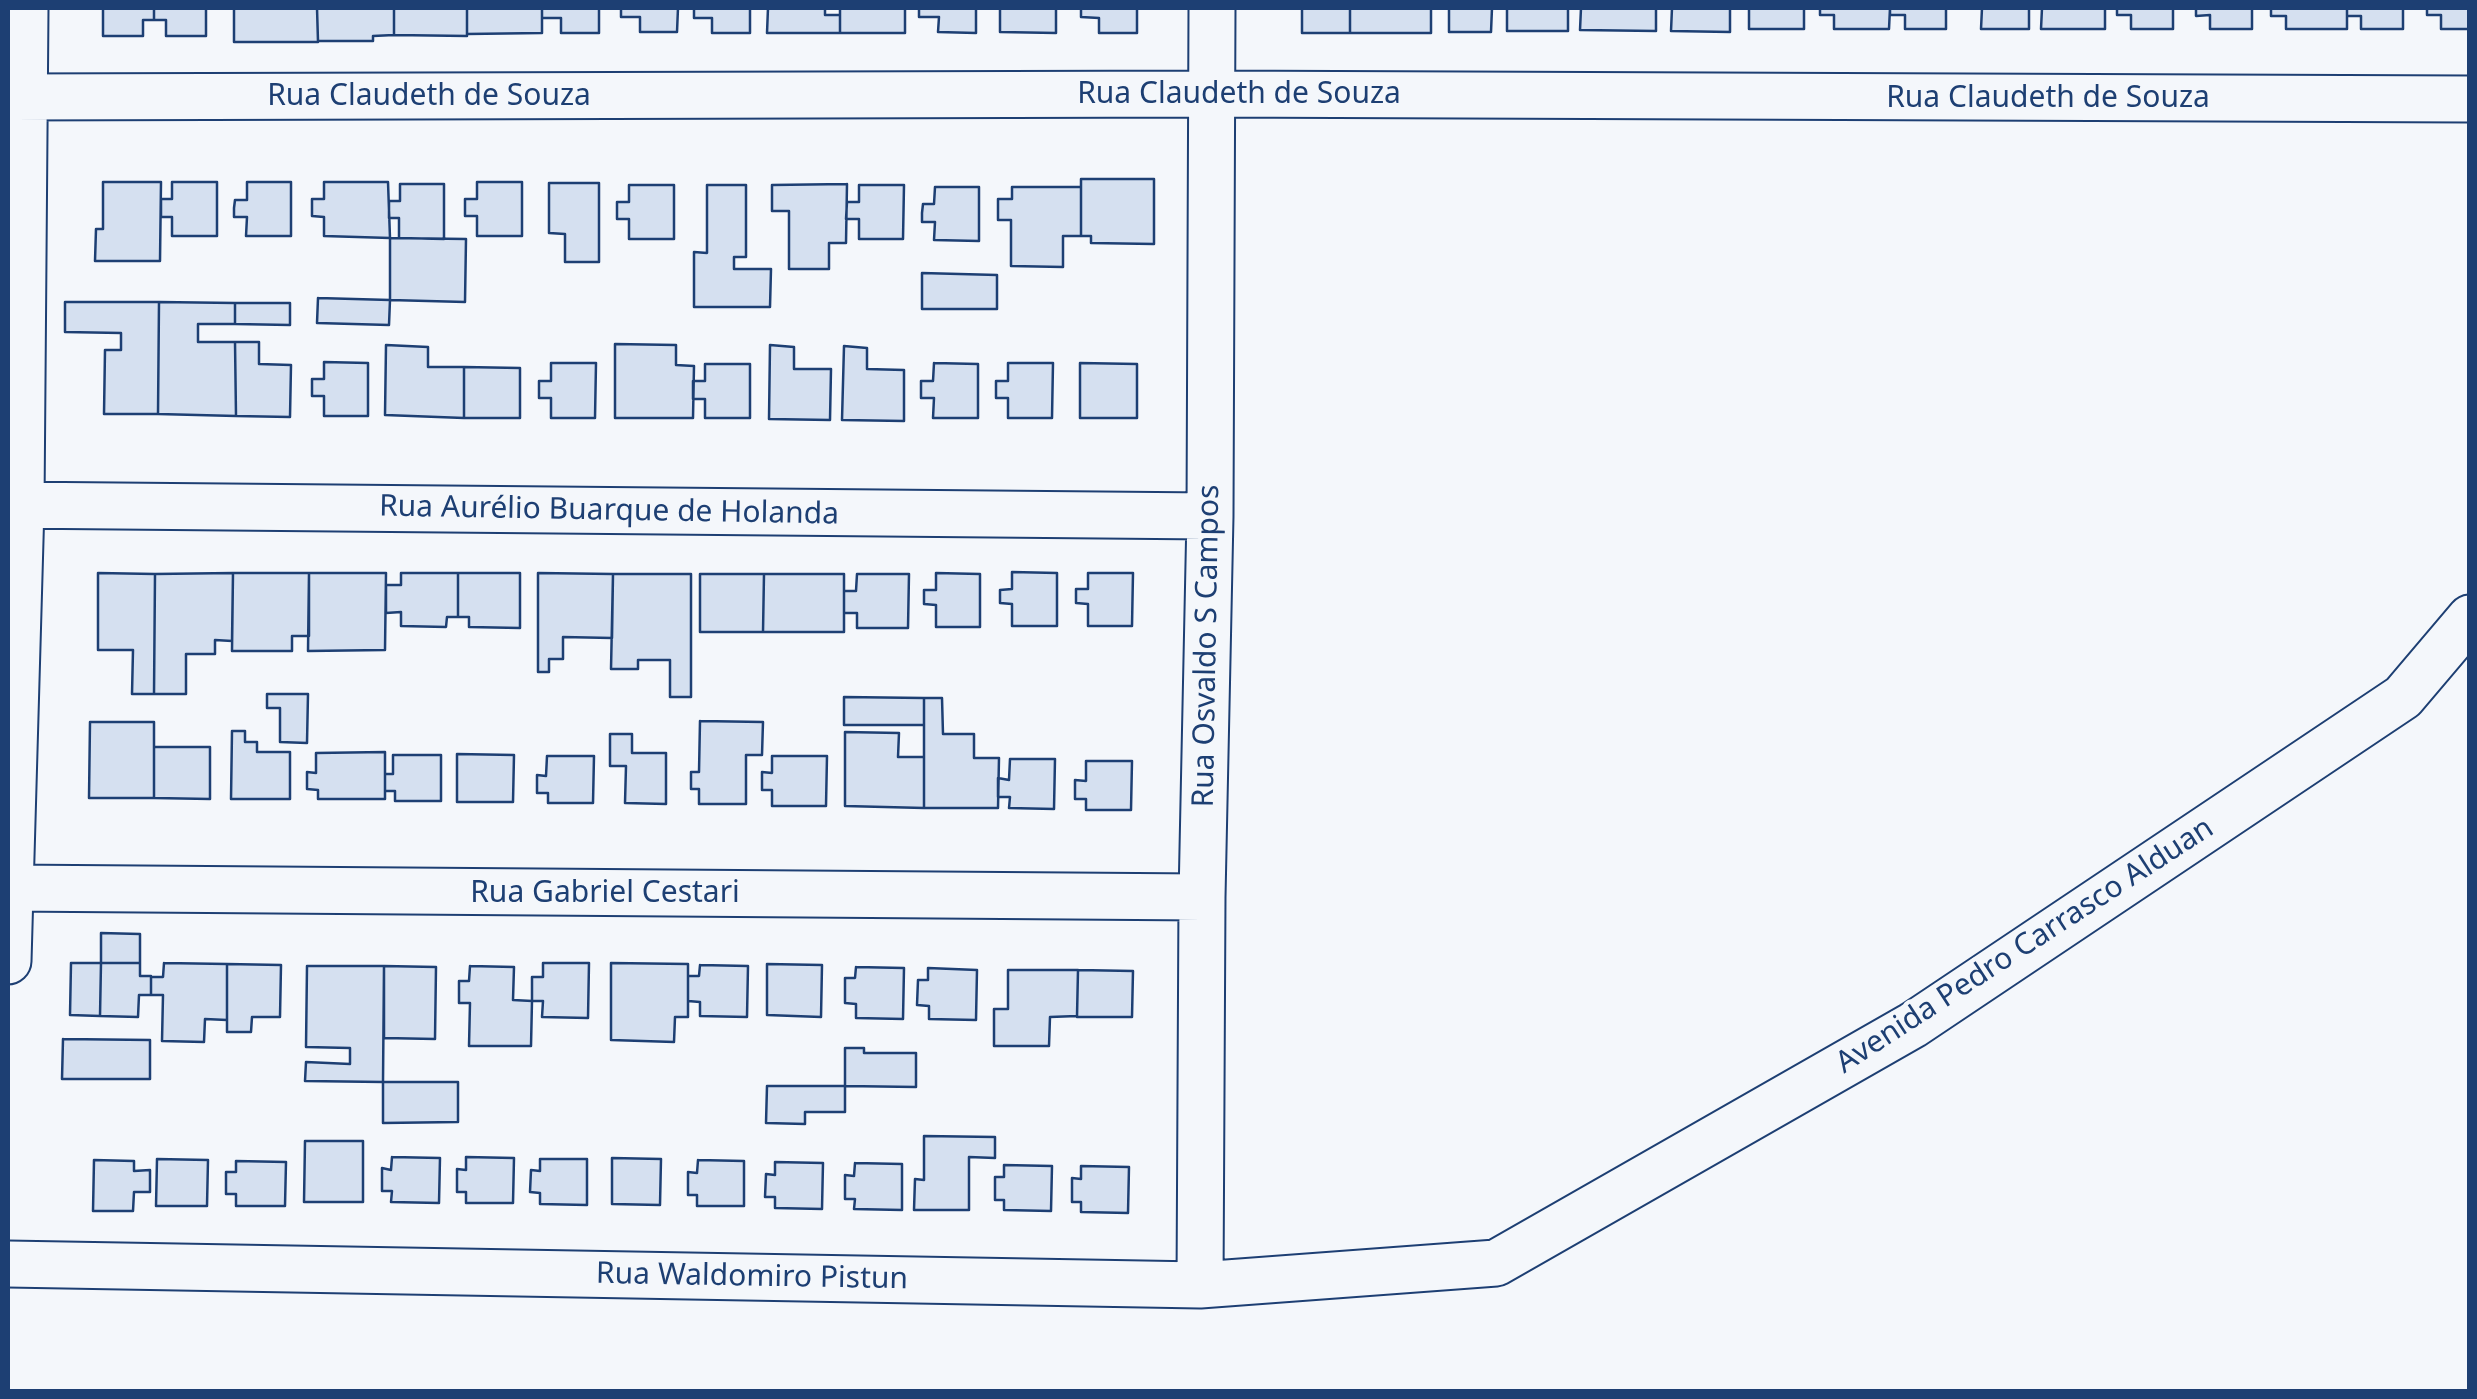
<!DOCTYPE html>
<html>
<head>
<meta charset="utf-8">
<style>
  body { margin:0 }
  #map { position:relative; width:2477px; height:1399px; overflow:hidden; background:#f4f7fb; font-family:"Noto Sans",sans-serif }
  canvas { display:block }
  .frame { position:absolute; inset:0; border:10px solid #1d3f73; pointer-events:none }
</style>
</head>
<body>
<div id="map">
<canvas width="2477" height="1399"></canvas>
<div class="frame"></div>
</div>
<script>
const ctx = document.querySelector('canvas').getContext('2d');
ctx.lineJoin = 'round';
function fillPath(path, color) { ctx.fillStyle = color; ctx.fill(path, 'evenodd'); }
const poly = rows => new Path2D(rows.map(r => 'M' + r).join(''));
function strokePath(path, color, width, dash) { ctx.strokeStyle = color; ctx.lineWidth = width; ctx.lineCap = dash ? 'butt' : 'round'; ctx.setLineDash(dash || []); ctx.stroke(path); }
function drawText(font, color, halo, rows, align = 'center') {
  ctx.font = font + ' "Noto Sans",sans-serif'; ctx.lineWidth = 8; ctx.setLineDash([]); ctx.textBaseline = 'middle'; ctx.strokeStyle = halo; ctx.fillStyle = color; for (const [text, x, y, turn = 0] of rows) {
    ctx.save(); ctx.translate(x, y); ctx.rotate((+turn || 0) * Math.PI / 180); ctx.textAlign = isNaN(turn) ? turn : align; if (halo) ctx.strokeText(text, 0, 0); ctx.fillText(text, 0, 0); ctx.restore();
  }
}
const building = poly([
  [103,8,154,8,154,20,143,20,143,36,103,36,103,8],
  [154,8,206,8,206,36,166,36,166,20,154,20,154,8],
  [234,8,317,8,318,42,234,42,234,8],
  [317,8,394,8,394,35,373,36,373,41,318,41,317,8],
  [394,8,467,8,467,36,394,35,394,8],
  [467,8,542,8,542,33,467,34,467,8],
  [542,8,599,8,599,33,561,33,561,18,542,18,542,8],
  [621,8,678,8,677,32,640,32,640,17,621,17,621,8],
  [694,8,750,8,750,33,712,33,712,18,694,18,694,8],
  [768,8,825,8,825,15,840,15,840,33,767,33,768,8],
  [840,8,905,8,905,33,840,33,840,8],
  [919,8,976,8,976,33,938,32,939,17,919,17,919,8],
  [1000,8,1056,8,1056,33,1000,32,1000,8],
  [1081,8,1137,8,1137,33,1099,33,1099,18,1081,17,1081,8],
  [1302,8,1350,8,1350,33,1302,33,1302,8],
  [1350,8,1431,8,1431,33,1350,33,1350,8],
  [1449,8,1492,8,1491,32,1449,32,1449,8],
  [1507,8,1568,8,1568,31,1507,31,1507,8],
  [1581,8,1656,8,1656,31,1580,30,1581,8],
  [1672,8,1730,8,1730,32,1671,31,1672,8],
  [1749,8,1804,8,1804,29,1749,29,1749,8],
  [1820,8,1890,8,1889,29,1834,29,1834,15,1820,15,1820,8],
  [1890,8,1946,8,1946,29,1905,29,1905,15,1890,15,1890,8],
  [1982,8,2029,8,2029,29,1981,29,1982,8],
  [2042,8,2105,8,2105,29,2041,29,2042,8],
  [2117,8,2173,8,2173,29,2131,29,2131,15,2117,15,2117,8],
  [2196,8,2252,8,2252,29,2210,29,2210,15,2196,16,2196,8],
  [2271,8,2347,8,2347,29,2286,29,2286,16,2271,16,2271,8],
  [2347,8,2403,8,2403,29,2361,29,2361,16,2347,16,2347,8],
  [2427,8,2470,8,2470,29,2441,29,2441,15,2427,15,2427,8],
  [1081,179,1154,179,1154,244,1091,243,1091,236,1081,236,1081,179],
  [103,182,161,182,160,261,95,261,96,229,103,229,103,182],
  [172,182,217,182,217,236,172,236,172,217,161,217,161,199,172,199,172,182],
  [247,182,291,182,291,236,246,236,247,217,234,217,234,208,235,200,247,200,247,182],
  [324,182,388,182,390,238,324,236,324,217,312,216,312,199,324,199,324,182],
  [477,182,522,182,522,236,477,236,477,216,465,216,465,199,477,199,477,182],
  [549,183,599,183,599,262,565,262,565,234,549,233,549,183],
  [400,184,444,184,444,239,399,238,399,218,389,218,389,201,400,201,400,184],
  [847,184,846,243,829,243,829,269,789,269,789,211,772,211,772,185,847,184],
  [629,185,674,185,674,239,629,239,629,219,617,219,617,202,629,202,629,185],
  [707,185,746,185,746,257,734,257,734,269,771,269,770,307,694,307,694,252,707,253,707,185],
  [859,185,904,185,903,239,859,239,859,219,846,219,847,202,859,202,859,185],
  [935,187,979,187,979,241,934,240,935,222,922,222,922,213,923,204,934,204,935,187],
  [1012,187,1081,187,1081,236,1063,236,1063,267,1011,266,1011,220,998,220,998,199,1012,199,1012,187],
  [390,238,466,239,465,302,390,300,390,238],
  [922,273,997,275,997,309,922,309,922,273],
  [318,298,390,300,389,325,317,323,318,298],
  [65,302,159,302,158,414,104,414,105,350,121,350,121,333,65,332,65,302],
  [159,302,235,303,235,324,198,324,198,342,235,342,236,416,158,414,159,302],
  [235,303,290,303,290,325,235,324,235,303],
  [235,342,259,342,259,364,291,365,290,417,236,416,235,342],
  [615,344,676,345,676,365,694,366,693,418,615,418,615,344],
  [386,345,428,347,428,367,464,367,464,418,385,415,386,345],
  [770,345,794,347,794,369,831,369,830,420,769,419,770,345],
  [844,346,867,348,867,369,904,370,904,421,842,420,844,346],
  [324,362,368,363,368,416,324,416,324,396,312,396,312,379,324,379,324,362],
  [551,363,596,363,595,418,551,418,551,398,539,398,539,381,551,381,551,363],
  [934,363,978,364,978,418,933,418,934,398,921,398,921,381,933,381,934,363],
  [1008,363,1053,363,1052,418,1008,418,1008,398,996,398,996,381,1008,381,1008,363],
  [1080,363,1137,364,1137,418,1080,418,1080,363],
  [705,364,750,364,750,418,705,418,705,399,693,399,693,381,705,381,705,364],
  [464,367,520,368,520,418,464,418,464,367],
  [1012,572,1057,573,1057,626,1012,626,1012,604,1000,603,1000,590,1012,589,1012,572],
  [98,573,155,574,154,694,132,694,133,650,98,650,98,573],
  [233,573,232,641,215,640,215,654,186,654,186,694,154,694,155,574,233,573],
  [233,573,309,573,309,636,292,636,292,651,232,651,233,573],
  [309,573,386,573,385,650,308,651,309,573],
  [401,573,458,573,458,617,447,617,446,627,401,626,401,612,386,613,386,585,401,585,401,573],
  [458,573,520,573,520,628,469,627,469,617,458,617,458,573],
  [538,573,613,574,612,638,563,637,563,659,549,659,549,672,538,672,538,573],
  [936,573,980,574,980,627,936,627,936,605,924,604,924,590,936,590,936,573],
  [1088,573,1133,573,1132,626,1088,626,1088,604,1076,603,1076,589,1088,589,1088,573],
  [613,574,691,574,691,697,670,697,670,660,638,660,638,669,611,669,613,574],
  [700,574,764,574,763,632,700,632,700,574],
  [764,574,844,574,844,632,763,632,764,574],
  [857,574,909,574,908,628,857,628,857,613,844,613,844,591,856,591,857,574],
  [267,694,308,694,307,743,280,742,280,708,267,708,267,694],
  [844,697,924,698,924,725,844,725,844,697],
  [924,698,942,698,943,734,974,734,974,758,999,758,998,808,924,808,924,698],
  [700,721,763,722,762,755,746,755,746,804,699,804,699,789,691,789,691,772,699,772,700,721],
  [90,722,154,722,154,798,89,798,90,722],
  [232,731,245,731,245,742,257,742,257,752,290,752,290,799,231,799,232,731],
  [845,732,899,733,898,757,924,757,924,808,845,806,845,732],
  [610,734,632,734,632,753,666,753,666,804,625,803,626,766,610,766,610,734],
  [154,747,210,747,210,799,154,798,154,747],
  [385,752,385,799,318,799,318,790,307,789,307,772,316,773,316,753,385,752],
  [457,754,514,755,513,802,457,802,457,754],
  [393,755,441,755,441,801,395,801,395,791,385,791,385,774,393,774,393,755],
  [547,756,594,756,593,803,548,803,548,793,537,793,537,775,546,776,547,756],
  [772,756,827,756,826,806,772,806,772,790,762,790,762,772,772,773,772,756],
  [1010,759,1055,759,1054,809,1009,808,1010,797,998,797,998,778,1009,780,1010,759],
  [1086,761,1132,761,1131,810,1086,810,1086,799,1075,799,1075,780,1086,781,1086,761],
  [101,933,140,934,140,963,101,963,101,933],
  [71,963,101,963,100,1016,70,1015,71,963],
  [101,963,140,963,140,976,151,976,151,995,139,995,138,1017,100,1016,101,963],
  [164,963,227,964,227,1020,205,1019,204,1042,162,1041,163,995,151,995,151,977,163,977,164,963],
  [543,963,589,963,588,1018,542,1017,543,1001,532,1001,532,977,543,977,543,963],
  [611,963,688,964,688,1017,675,1017,674,1042,611,1040,611,963],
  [227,964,281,965,280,1017,252,1017,251,1032,227,1032,227,964],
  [767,964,822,965,821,1017,767,1015,767,964],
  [700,965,748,966,747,1017,700,1016,700,1002,688,1001,688,976,699,976,700,965],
  [307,966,384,966,383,1082,305,1081,306,1062,350,1064,350,1048,306,1047,307,966],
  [384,966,436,967,435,1039,384,1038,384,966],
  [470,966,514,967,513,1000,532,1001,531,1046,469,1046,470,1003,459,1003,459,981,469,981,470,966],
  [856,967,904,968,903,1019,856,1018,856,1004,845,1003,845,978,855,978,856,967],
  [928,968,977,970,976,1020,929,1019,929,1006,917,1005,918,980,928,980,928,968],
  [1008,970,1078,970,1077,1016,1050,1017,1049,1046,994,1046,994,1009,1008,1009,1008,970],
  [1078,970,1133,971,1132,1017,1077,1017,1078,970],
  [63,1039,150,1040,150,1079,62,1079,63,1039],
  [845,1048,864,1048,864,1053,916,1053,916,1087,845,1086,845,1048],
  [383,1082,458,1082,458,1122,383,1123,383,1082],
  [767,1086,845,1086,845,1112,805,1112,805,1124,766,1123,767,1086],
  [924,1136,995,1137,995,1158,969,1157,969,1210,914,1210,915,1179,924,1180,924,1136],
  [305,1141,363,1141,363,1202,304,1202,305,1141],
  [392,1157,440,1158,439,1203,391,1202,392,1191,382,1191,382,1168,391,1170,392,1157],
  [466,1157,514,1158,513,1203,466,1203,466,1192,457,1192,457,1169,466,1170,466,1157],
  [612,1158,661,1159,660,1205,612,1204,612,1158],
  [157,1159,208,1160,207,1206,156,1206,157,1159],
  [540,1159,587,1159,587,1205,540,1204,540,1193,530,1192,531,1170,540,1171,540,1159],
  [94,1160,134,1161,134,1171,150,1170,150,1192,134,1192,133,1211,93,1211,94,1160],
  [698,1160,744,1161,744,1206,697,1206,697,1195,688,1195,688,1172,697,1173,698,1160],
  [236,1161,286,1162,285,1206,236,1206,236,1194,226,1194,226,1172,236,1172,236,1161],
  [775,1162,823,1163,822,1209,775,1208,775,1197,765,1197,766,1174,775,1175,775,1162],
  [855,1163,902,1164,902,1210,854,1209,855,1199,845,1199,845,1175,854,1176,855,1163],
  [1004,1165,1052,1166,1051,1211,1004,1210,1004,1200,995,1200,995,1177,1004,1177,1004,1165],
  [1081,1166,1129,1167,1128,1213,1081,1212,1081,1202,1072,1202,1072,1178,1081,1179,1081,1166]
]);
fillPath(building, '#d5e0f0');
strokePath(building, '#1d3f73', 2.5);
const street = poly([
  [8,97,1211,94,2470,99],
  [8,505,1210,516],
  [8,888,1202,897],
  [8,961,21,505,25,8],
  [8,1264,1200,1285,1496,1263,1913,1025,2403,697,2470,618],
  [1200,1285,1202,897,1210,516,1212,8]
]);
strokePath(street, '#1d3f73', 49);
strokePath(street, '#f4f7fb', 45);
drawText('30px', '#1d3f73', '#f4f7fb', [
  ["Rua Claudeth de Souza",1239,94],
  ["Rua Claudeth de Souza",429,96],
  ["Rua Claudeth de Souza",2048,98],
  ["Rua Aurélio Buarque de Holanda",609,511,1],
  ["Rua Osvaldo S Campos",1207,646,-89],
  ["Rua Gabriel Cestari",605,893],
  ["Avenida Pedro Carrasco Alduan",2025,946,-33],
  ["Rua Waldomiro Pistun",752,1277,1]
]);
</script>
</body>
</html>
